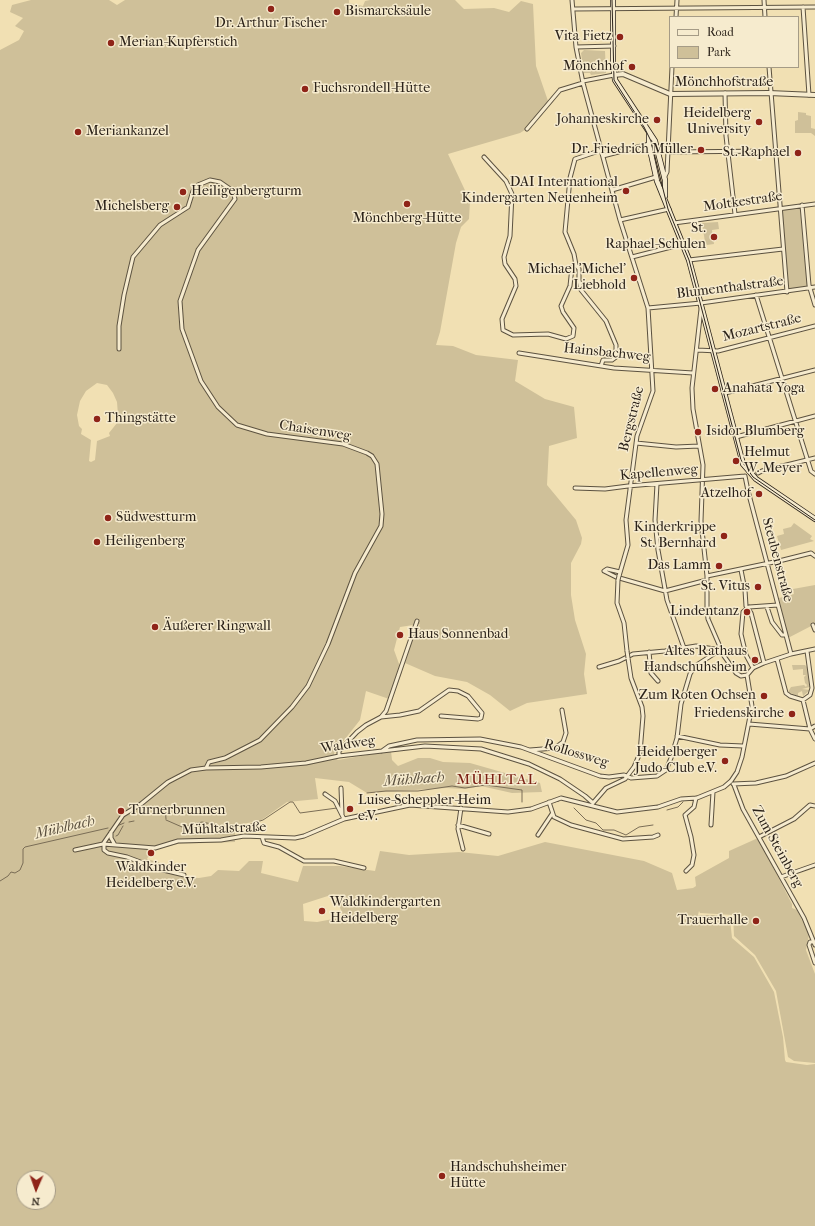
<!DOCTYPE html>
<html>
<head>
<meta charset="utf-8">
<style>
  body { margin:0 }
  #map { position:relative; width:815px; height:1226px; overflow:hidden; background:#f1e0b3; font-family:"IM FELL French Canon",serif }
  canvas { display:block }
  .legend { position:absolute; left:669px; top:16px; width:130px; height:52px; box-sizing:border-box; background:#f6ebce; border:1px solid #a59b86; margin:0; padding:5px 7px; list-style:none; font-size:12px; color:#2b2219 }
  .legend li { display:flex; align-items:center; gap:8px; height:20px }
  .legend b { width:20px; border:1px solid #a59b86 }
  .north { position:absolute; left:16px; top:1170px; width:40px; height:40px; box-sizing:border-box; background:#f6ebce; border:1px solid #a59b86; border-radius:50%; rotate:182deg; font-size:11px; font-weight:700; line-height:16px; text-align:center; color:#2b2219 }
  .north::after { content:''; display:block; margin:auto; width:14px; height:18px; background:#8f2418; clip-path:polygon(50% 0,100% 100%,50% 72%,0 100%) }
</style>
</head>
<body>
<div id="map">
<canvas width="815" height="1226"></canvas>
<ul class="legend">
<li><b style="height:5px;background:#f6ebce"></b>Road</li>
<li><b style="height:11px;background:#cfc099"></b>Park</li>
</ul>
<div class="north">N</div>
</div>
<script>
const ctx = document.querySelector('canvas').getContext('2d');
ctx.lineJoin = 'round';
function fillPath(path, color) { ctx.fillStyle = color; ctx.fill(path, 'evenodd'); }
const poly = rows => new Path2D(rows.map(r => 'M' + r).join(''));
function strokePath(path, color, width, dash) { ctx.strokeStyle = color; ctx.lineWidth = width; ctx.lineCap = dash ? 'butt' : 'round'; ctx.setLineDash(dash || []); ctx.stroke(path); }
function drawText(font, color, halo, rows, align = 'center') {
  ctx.font = font + ' "IM FELL French Canon",serif'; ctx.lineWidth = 3; ctx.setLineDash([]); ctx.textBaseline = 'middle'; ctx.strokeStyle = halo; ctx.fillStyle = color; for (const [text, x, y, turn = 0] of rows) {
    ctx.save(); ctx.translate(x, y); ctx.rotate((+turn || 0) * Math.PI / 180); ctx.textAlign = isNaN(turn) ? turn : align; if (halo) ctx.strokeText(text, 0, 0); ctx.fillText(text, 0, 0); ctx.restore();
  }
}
fillPath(poly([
  [31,0,109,0,117,5,125,0,349,0,349,3,363,6,365,1,370,0,455,0,464,9,494,8,509,12,521,1,533,4,536,66,548,101,528,128,520,133,448,154,470,201,469,219,461,227,456,243,440,332,436,345,453,346,476,355,518,360,515,381,545,399,574,407,577,438,549,446,547,485,576,520,582,538,581,544,571,563,571,595,575,620,586,654,584,674,587,694,527,703,510,711,490,695,467,682,435,676,405,663,412,640,420,624,400,627,394,650,402,672,392,700,366,691,360,720,334,753,334,757,338,760,391,751,392,760,398,766,418,758,430,758,443,762,470,763,540,783,542,792,512,793,481,786,465,789,446,788,367,793,349,782,315,778,318,799,287,802,260,821,235,825,235,842,177,844,151,851,147,859,178,868,182,877,199,878,211,876,218,870,239,871,249,861,263,861,261,873,298,882,303,866,340,866,375,871,380,851,409,855,459,852,498,856,545,842,644,861,672,873,677,890,693,888,696,886,695,877,729,858,729,851,758,838,792,904,792,908,797,910,809,935,806,950,815,974,815,1063,794,1061,788,1057,776,991,755,955,734,936,733,915,700,913,699,911,698,915,721,915,730,919,732,938,754,957,774,992,783,1037,785,1060,786,1062,807,1065,815,1064,815,1226,0,1226,0,50,19,40,24,31,15,26,23,18,10,12,12,5],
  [97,383,107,385,113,393,117,402,118,415,117,423,109,433,110,436,97,441,95,460,91,462,89,461,91,440,81,434,82,429,79,426,77,415,80,401,86,391],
  [334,894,344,917,317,922,304,921,303,904],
  [24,1178,48,1178,48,1202,24,1202],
  [584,50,605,51,606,73,591,75,590,73,584,73,581,53],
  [798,112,806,113,806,115,811,116,811,128,815,129,815,136,811,133,795,133,795,121,798,120],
  [800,207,808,288,788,291,782,209],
  [718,222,719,229,712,230,714,244,707,245,705,242,702,223],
  [794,523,812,536,810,539,814,541,781,550,777,536,784,534,783,529,791,527],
  [815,585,815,624,788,638,779,598,794,594,793,589],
  [792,665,805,665,808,668,810,687,802,689,810,690,803,696,802,691,798,693,798,696,788,692,791,687,804,685,806,687,807,685,805,683,804,677,806,675,803,675,803,669,793,670]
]), '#cfc099');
strokePath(poly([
  [367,793,386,791,418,791,452,786,465,788,486,785,522,790,522,802],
  [554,802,559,801],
  [165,806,166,819],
  [574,808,586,820,596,823,603,830,614,830,626,835,639,827,653,825],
  [667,810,678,807,683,802],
  [166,820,182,827,202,822,226,827,248,825,263,820,290,802,293,802,300,813,337,808],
  [129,822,134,821],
  [117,826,124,823],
  [116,836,118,835,123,826],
  [0,881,8,876,11,872,15,873,20,870,23,863,23,849,25,847,108,828]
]), '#7a6d56', 1);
const minor = poly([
  [572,0,576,47,583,83,620,220,648,308,653,391,637,436,626,520,628,545,619,576],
  [764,0,765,17],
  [803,7,809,95],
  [573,9,815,7],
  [676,17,677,0],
  [576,47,614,46],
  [769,67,787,292],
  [583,81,614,75],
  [725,93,726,136,735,214],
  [527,129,560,90,583,83],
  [667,152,775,151],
  [603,156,649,144],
  [484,157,506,181,512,194,510,236,504,257,505,264,515,279,516,286,502,319,503,330,513,335,548,334,566,339,573,336,574,328,563,312,561,306,570,286,572,267,576,265],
  [664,178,667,172,672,67],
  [612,190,656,177],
  [802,205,809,285,815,305],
  [620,220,669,209],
  [674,223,815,204],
  [632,257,683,244],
  [689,260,783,249],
  [576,265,574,254,565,232,570,178,575,159,602,150],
  [576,265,579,269,579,280,581,290,606,321,616,345,616,357,612,360,603,360,601,366],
  [756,295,811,471,815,474],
  [648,308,701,303,815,287],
  [701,309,692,388,693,409,703,465,701,521,707,576,707,610,708,619,724,656,736,673,741,676,747,675],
  [119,349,119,326,124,295,133,257,160,225,188,207,193,191,198,185,210,180,220,182,233,191,235,199,198,250,180,301,182,329,201,381,218,407,237,425,267,434,343,444,367,453,372,456,377,464,382,514,381,526,355,573,328,644,308,686,292,707,260,740,225,758,209,762,206,768],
  [697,350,718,351,815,326],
  [519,353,614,368,693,373],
  [725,393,815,370],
  [736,437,815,416],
  [636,443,676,447,699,446],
  [758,473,762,471,815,458],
  [745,476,748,491,791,654],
  [657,484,655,520,658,550,667,600,684,648],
  [575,488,605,489,628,486,745,476],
  [779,561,811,553,815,556],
  [741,570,745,590,746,606,751,613,764,663],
  [620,572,607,569,604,571,616,577,665,591,707,580],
  [707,576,774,562],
  [618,580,617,603,624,623,627,651],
  [749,607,743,612,741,634,746,655,753,668],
  [749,607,778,605],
  [767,607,772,622,782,635,786,635],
  [813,625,815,630],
  [649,652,651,673,658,681],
  [777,659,786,693,790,696,803,700,810,695,812,688,807,651],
  [599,667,619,661,633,654,665,651,696,646,720,650],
  [747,675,753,668,764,663,791,654,815,649],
  [803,700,810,729,815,739],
  [381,717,400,715,419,711,449,690,458,691,468,696,482,713,481,718,478,719,441,716],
  [749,724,810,729,815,726],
  [677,736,720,745,743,746],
  [530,750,555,748,563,742,566,733,562,710],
  [382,751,389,746,417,740,480,739,521,747,600,776,609,777,624,775,631,778,657,776,666,770,671,758,677,738,681,704,690,674,695,666,720,650],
  [339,756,339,751,357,732,366,725,381,717,386,711,417,621],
  [733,784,756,783,786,776,815,763],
  [734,785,743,809,804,918,815,945],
  [341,788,342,814],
  [325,794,335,801,344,819],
  [549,802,554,817,571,825,623,839,653,837,658,835],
  [593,803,606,788,625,779,634,767,640,753,643,716,642,707,631,678,628,658],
  [461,808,458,829,463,849],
  [458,825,489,834],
  [711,825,713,792],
  [111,832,111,838,115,845],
  [538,835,552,814],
  [262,837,264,843,279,847,304,861,334,861,364,868],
  [759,837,794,819,810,805,815,806],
  [103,844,123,815,141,804,168,782,191,770,206,768,261,767,306,763,339,756,425,746,481,749,529,764,560,779,585,796,593,803],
  [104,844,104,850,108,853,127,857,159,869,184,875],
  [75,850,103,844,155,848,178,841,221,840,244,836,295,838,304,836,344,819,410,805,508,812,531,809,561,798,617,812,658,807,681,799,697,798,724,787,731,781,737,772,742,757,752,706,747,675],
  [686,871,692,865,694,855,691,837,685,815,694,807,696,798],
  [781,877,815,865],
  [815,942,810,942,809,945,815,963]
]);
const tertiary = poly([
  [614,75,623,74,670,94,769,93,815,95]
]);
const secondary = poly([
  [613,0,613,64,615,80,655,141,665,180,665,196],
  [649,133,649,145,657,181,689,260,743,464,756,479,815,519]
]);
strokePath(minor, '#5c5240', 5);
strokePath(tertiary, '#5c5240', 6);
strokePath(secondary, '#2b2219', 6);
strokePath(minor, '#f6ebce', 3);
strokePath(tertiary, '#f6ebce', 4);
strokePath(secondary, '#f6ebce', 4.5);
strokePath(poly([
  [612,0,614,80,644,127,651,141,668,209,689,260,741,460,753,477,815,520]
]), '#2b2219', 1);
const minorBridge = poly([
  [618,580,619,576],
  [627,651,628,658]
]);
strokePath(minorBridge, '#5c5240', 5, []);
strokePath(minorBridge, '#f6ebce', 3);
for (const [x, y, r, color] of [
  [271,9,4,"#8f2418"],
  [337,12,4,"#8f2418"],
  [620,37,4,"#8f2418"],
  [111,43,4,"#8f2418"],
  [632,67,4,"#8f2418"],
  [305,89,4,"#8f2418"],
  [657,120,4,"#8f2418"],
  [759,122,4,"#8f2418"],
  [78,132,4,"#8f2418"],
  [701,150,4,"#8f2418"],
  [798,153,4,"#8f2418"],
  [626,191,4,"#8f2418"],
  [183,192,4,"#8f2418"],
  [407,204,4,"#8f2418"],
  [177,207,4,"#8f2418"],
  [714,237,4,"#8f2418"],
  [634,278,4,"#8f2418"],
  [715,389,4,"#8f2418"],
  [97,419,4,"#8f2418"],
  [698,432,4,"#8f2418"],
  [736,461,4,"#8f2418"],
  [759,494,4,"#8f2418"],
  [108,518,4,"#8f2418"],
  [724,536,4,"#8f2418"],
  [97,542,4,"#8f2418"],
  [719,566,4,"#8f2418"],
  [758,587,4,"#8f2418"],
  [747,612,4,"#8f2418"],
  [155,627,4,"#8f2418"],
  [400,635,4,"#8f2418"],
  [755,660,4,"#8f2418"],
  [764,696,4,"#8f2418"],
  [792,714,4,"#8f2418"],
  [725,761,4,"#8f2418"],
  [350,809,4,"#8f2418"],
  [121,811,4,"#8f2418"],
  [151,853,4,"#8f2418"],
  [322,911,4,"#8f2418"],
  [756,921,4,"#8f2418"],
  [442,1176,4,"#8f2418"]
]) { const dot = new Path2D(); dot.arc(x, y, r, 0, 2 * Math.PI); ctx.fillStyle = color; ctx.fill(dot); strokePath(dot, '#f6ebce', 1.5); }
drawText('14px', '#2b2219', '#f6ebce', [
  ["Bismarcksäule",345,12,"left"],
  ["Dr. Arthur Tischer",271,24,"center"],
  ["Vita Fietz",612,37],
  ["Merian-Kupferstich",119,43,"left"],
  ["Mönchhof",624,67],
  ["Fuchsrondell-Hütte",313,89,"left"],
  ["Heidelberg",751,114],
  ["University",751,130],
  ["Johanneskirche",649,120],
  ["Meriankanzel",86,132,"left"],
  ["Dr. Friedrich Müller",693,150],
  ["St. Raphael",790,153],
  ["DAI International",618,183],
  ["Kindergarten Neuenheim",618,199],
  ["Heiligenbergturm",191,192,"left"],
  ["Michelsberg",169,207],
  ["Mönchberg-Hütte",407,219,"center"],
  ["St.",706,229],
  ["Raphael-Schulen",706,245],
  ["Michael 'Michel'",626,270],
  ["Liebhold",626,286],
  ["Anahata Yoga",723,389,"left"],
  ["Thingstätte",105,419,"left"],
  ["Isidor Blumberg",706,432,"left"],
  ["Helmut",744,453,"left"],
  ["W. Meyer",744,469,"left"],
  ["Atzelhof",751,494],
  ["Südwestturm",116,518,"left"],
  ["Kinderkrippe",716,528],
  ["St. Bernhard",716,544],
  ["Heiligenberg",105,542,"left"],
  ["Das Lamm",711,566],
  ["St. Vitus",750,587],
  ["Lindentanz",739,612],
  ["Äußerer Ringwall",163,627,"left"],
  ["Haus Sonnenbad",408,635,"left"],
  ["Altes Rathaus",747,652],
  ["Handschuhsheim",747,668],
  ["Zum Roten Ochsen",756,696],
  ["Friedenskirche",784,714],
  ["Heidelberger",717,753],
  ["Judo-Club e.V.",717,769],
  ["Luise-Scheppler-Heim",358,801,"left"],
  ["e.V.",358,817,"left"],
  ["Turnerbrunnen",129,811,"left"],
  ["Waldkinder",151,868,"center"],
  ["Heidelberg e.V.",151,884,"center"],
  ["Waldkindergarten",330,903,"left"],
  ["Heidelberg",330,919,"left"],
  ["Trauerhalle",748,921],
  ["Handschuhsheimer",450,1168,"left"],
  ["Hütte",450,1184,"left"]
], 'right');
drawText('14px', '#2b2219', '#f6ebce', [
  ["Mönchhofstraße",724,83],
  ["Moltkestraße",743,202,-8],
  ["Blumenthalstraße",730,288,-7],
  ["Mozartstraße",762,328,-14],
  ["Hainsbachweg",607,353,6],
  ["Bergstraße",632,419,-76],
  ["Chaisenweg",315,431,9],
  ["Kapellenweg",659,473,-5],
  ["Steubenstraße",777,560,75],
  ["Waldweg",348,745,-9],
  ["Rollossweg",576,754,17],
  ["Mühltalstraße",224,829,-2],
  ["Zum Steinberg",777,847,61]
]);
drawText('italic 15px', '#594e3d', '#f6ebce', [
  ["Mühlbach",414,780,-4],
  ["Mühlbach",65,828,-13]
]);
ctx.letterSpacing = '1px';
drawText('15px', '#7a1f14', '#f6ebce', [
  ["MÜHLTAL",497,780]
]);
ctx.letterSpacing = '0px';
</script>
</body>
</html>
